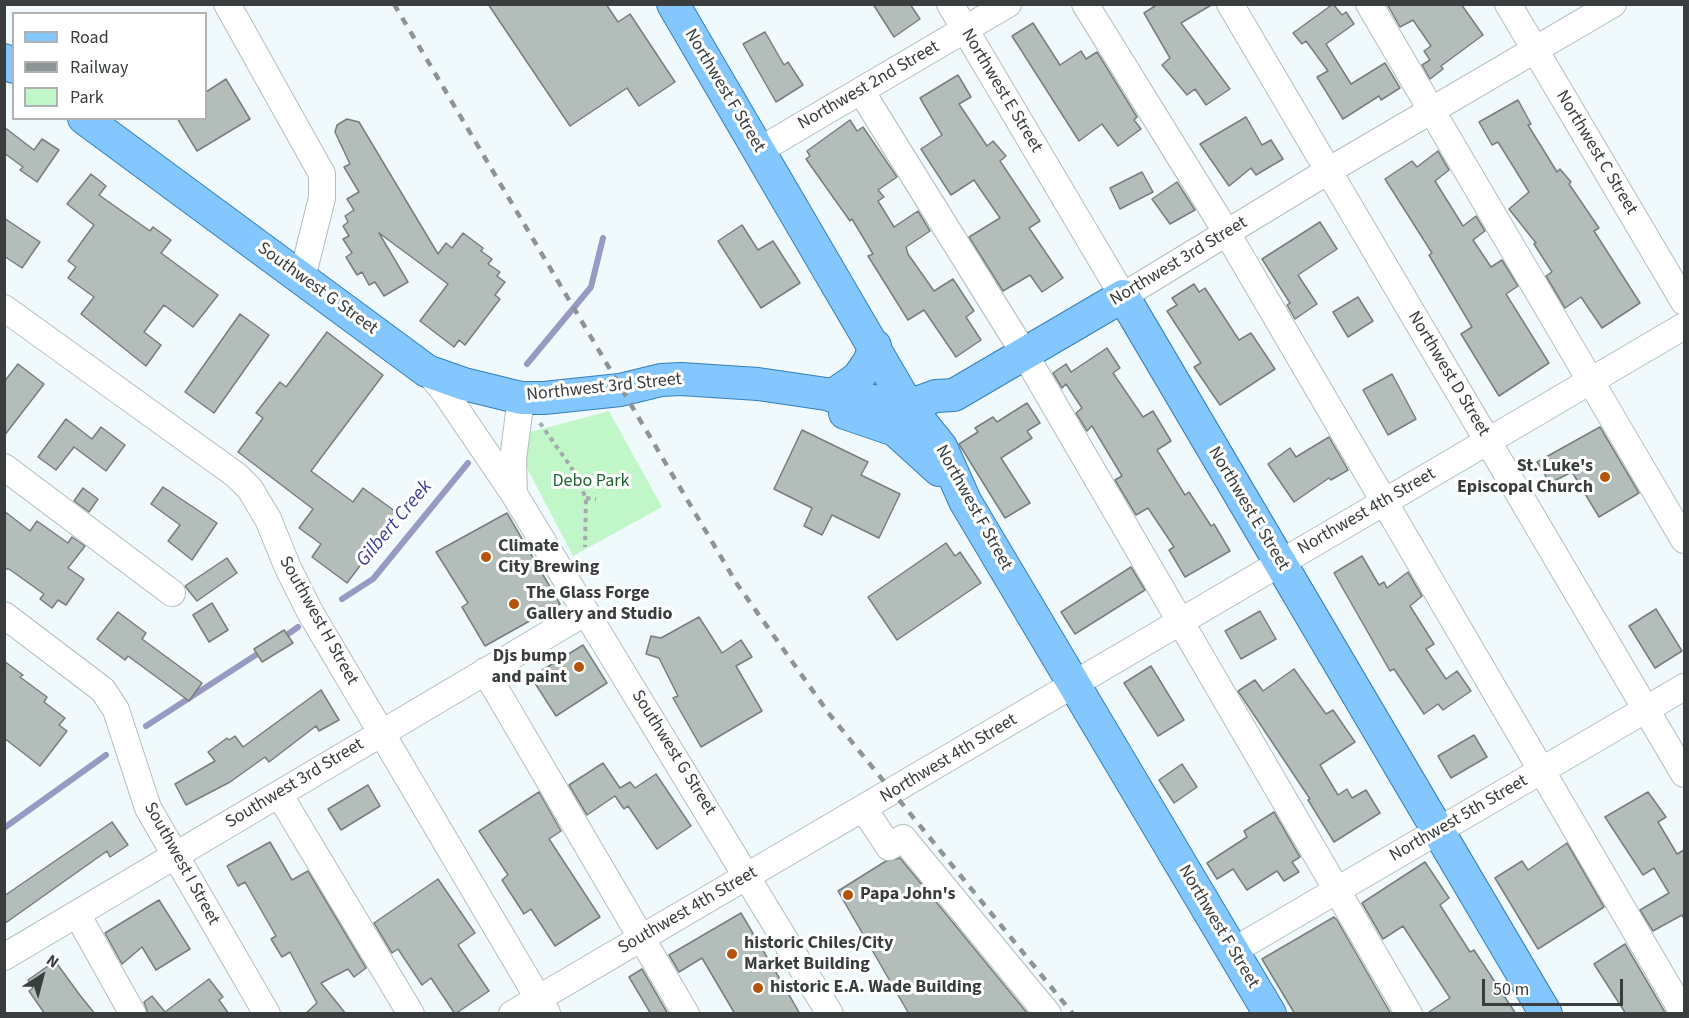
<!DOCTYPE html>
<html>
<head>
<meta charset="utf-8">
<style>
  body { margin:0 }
  #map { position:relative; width:1689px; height:1018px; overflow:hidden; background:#f0fafc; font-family:"Source Sans 3",sans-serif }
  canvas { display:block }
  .frame { position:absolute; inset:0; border:6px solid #393d3e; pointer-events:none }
  .legend { position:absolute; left:12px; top:12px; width:195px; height:108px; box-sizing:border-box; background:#fff; border:2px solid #b0b1b2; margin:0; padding:8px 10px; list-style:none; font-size:18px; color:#393d3e }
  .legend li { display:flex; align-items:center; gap:12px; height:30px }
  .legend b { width:30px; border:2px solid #b0b1b2 }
  .north { position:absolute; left:12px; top:946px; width:60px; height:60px; -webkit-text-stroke:4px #fff; paint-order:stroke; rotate:36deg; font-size:16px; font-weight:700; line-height:24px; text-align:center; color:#393d3e }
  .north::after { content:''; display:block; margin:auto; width:21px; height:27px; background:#393d3e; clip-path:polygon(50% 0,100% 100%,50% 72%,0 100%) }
  .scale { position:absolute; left:1482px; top:979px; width:141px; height:27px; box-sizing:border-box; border:3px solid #393d3e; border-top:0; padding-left:8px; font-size:18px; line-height:21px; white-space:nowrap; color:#393d3e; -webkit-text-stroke:4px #fff; paint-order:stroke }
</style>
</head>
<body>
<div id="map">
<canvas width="1689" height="1018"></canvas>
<div class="frame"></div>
<ul class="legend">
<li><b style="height:8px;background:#83c7fe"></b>Road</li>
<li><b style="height:8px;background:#8d9495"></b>Railway</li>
<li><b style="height:16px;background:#c1f7c8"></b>Park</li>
</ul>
<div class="north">N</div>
<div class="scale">50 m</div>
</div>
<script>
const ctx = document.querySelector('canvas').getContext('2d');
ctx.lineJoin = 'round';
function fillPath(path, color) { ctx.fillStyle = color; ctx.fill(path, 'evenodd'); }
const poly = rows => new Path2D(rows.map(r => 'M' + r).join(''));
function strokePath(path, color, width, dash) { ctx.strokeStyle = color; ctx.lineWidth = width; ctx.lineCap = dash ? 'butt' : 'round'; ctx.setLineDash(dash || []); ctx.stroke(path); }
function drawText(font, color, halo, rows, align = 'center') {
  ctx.font = font + ' "Source Sans 3",sans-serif'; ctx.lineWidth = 6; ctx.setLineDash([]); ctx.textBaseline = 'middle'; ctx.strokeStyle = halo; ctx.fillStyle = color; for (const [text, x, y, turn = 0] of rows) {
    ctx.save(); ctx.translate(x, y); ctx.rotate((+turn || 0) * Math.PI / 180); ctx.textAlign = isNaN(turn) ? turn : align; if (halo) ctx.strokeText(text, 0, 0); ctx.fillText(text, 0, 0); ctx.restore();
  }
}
fillPath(poly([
  [609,411,662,507,573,556,527,468,527,433]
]), '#c1f7c8');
strokePath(poly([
  [527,364,591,287,603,238],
  [342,599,373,579,468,463],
  [281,639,298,627],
  [146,726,262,651],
  [4,828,106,755]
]), '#979bc4', 6);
const building = poly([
  [488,4,606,4,618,22,630,14,675,82,639,106,627,88,570,126,488,4],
  [873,4,910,4,920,19,894,37,873,4],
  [1158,4,1213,4,1181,23,1230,89,1206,105,1195,89,1187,95,1162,65,1170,58,1144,13,1158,4],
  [1333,4,1342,15,1346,12,1354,24,1326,44,1351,84,1385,63,1400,88,1381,100,1379,96,1343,119,1317,77,1328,71,1306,41,1302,44,1293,33,1333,4],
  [1387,4,1461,4,1483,35,1441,66,1443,69,1430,79,1422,65,1430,60,1424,51,1431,46,1413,20,1400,27,1387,4],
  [1033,23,1060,65,1081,51,1086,59,1097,52,1137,117,1134,120,1141,129,1118,146,1102,124,1079,141,1012,36,1033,23],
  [765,32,784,65,788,62,803,85,776,102,743,44,765,32],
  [958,75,971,97,959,104,987,146,993,141,1006,156,1000,161,1040,221,1029,228,1063,278,1042,292,1030,275,1003,291,969,237,1000,218,974,180,951,195,921,149,942,135,920,98,958,75],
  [226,79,250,119,197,151,177,118,206,118,206,92,226,79],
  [1518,100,1531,124,1528,125,1557,172,1560,169,1571,182,1569,184,1599,228,1594,231,1640,303,1602,328,1581,297,1565,308,1546,276,1552,272,1534,244,1536,243,1509,209,1529,192,1498,142,1492,145,1479,122,1518,100],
  [1246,117,1262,145,1271,140,1283,159,1256,175,1251,168,1229,186,1200,144,1246,117],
  [347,119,359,122,438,254,446,243,452,248,463,233,483,248,481,251,492,259,488,264,500,272,497,276,505,282,495,295,500,299,465,345,459,340,454,347,420,321,448,284,379,233,408,282,384,296,375,282,369,285,362,272,357,275,346,257,352,253,343,239,349,236,343,226,348,222,345,216,354,210,347,199,359,192,344,167,350,164,335,132,337,125,347,119],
  [850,120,857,131,863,127,897,177,878,190,884,197,878,201,894,227,918,211,930,231,906,247,908,254,934,291,953,279,974,311,966,317,981,340,956,357,924,310,908,320,868,256,873,254,852,219,850,221,806,159,810,156,807,151,850,120],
  [4,127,34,150,42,139,59,150,37,182,20,170,23,167,4,153,4,127],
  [1438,151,1449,170,1435,181,1463,226,1476,216,1485,231,1473,240,1491,267,1502,260,1518,286,1506,294,1549,363,1499,396,1461,334,1472,327,1429,255,1432,253,1385,179,1412,161,1417,167,1438,151],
  [1142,172,1153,192,1120,209,1110,188,1142,172],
  [91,174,106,186,99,195,150,231,153,227,171,240,161,253,218,295,193,327,164,305,144,332,161,345,146,366,81,314,94,297,68,278,76,267,68,261,94,225,67,204,91,174],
  [1177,182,1195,210,1170,224,1152,199,1177,182],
  [4,218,40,242,22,268,4,256,4,218],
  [1320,222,1337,249,1298,275,1317,304,1295,319,1287,305,1290,303,1262,259,1320,222],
  [742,225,758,250,773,241,800,283,761,308,718,241,742,225],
  [1194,284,1199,292,1205,288,1239,340,1251,333,1275,369,1220,405,1194,367,1201,363,1167,311,1177,305,1172,298,1194,284],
  [1358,297,1373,321,1348,337,1333,312,1358,297],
  [240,314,269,335,214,413,185,392,240,314],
  [327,332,383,375,311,471,353,502,363,488,399,514,347,583,312,557,321,544,299,528,313,509,238,452,263,418,256,413,280,382,286,387,327,332],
  [1107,348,1120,368,1113,373,1143,417,1153,411,1171,441,1157,450,1185,495,1189,492,1211,526,1214,524,1230,551,1185,577,1169,550,1174,547,1148,508,1136,515,1115,480,1122,476,1092,426,1087,431,1076,413,1082,408,1066,384,1062,388,1053,373,1066,364,1071,372,1107,348],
  [18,364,44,384,4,436,4,382,18,364],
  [1392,374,1416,419,1388,435,1363,390,1392,374],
  [1027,403,1040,423,1027,431,1032,438,1001,458,1030,503,1005,518,959,444,978,432,975,428,993,417,997,422,1027,403],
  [66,419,92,439,101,427,125,445,106,471,74,447,56,470,38,457,66,419],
  [1600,427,1639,493,1599,517,1572,472,1550,483,1537,462,1600,427],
  [802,430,868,462,861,475,900,494,879,538,832,515,822,535,804,526,812,508,774,489,802,430],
  [1329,437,1348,470,1331,480,1329,478,1294,502,1268,464,1290,448,1296,457,1329,437],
  [163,487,217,523,192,560,168,541,180,525,151,504,163,487],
  [83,488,98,499,89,512,74,501,83,488],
  [4,511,30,531,37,521,68,543,72,537,85,546,68,568,84,579,66,605,58,600,52,608,40,599,44,594,9,569,4,569,4,511],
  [507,513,560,604,485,646,462,607,468,603,436,552,507,513],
  [946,543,955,556,960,552,981,583,897,640,868,597,946,543],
  [1362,556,1379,585,1384,582,1387,588,1408,572,1422,596,1410,606,1434,644,1426,649,1446,679,1457,671,1471,691,1443,710,1438,704,1424,714,1394,669,1390,671,1334,573,1362,556],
  [227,558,237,573,197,601,185,586,227,558],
  [1131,567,1145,590,1075,634,1061,612,1131,567],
  [212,603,228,630,209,642,193,615,212,603],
  [1656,609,1682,651,1655,668,1629,626,1656,609],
  [1260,611,1276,639,1241,659,1225,631,1260,611],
  [118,612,146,633,142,639,202,683,189,701,128,656,125,660,97,639,118,612],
  [699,617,722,653,741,640,752,657,736,666,762,711,701,747,673,698,678,696,659,658,646,654,651,636,661,638,699,617],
  [284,630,293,643,262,662,254,649,284,630],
  [583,645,607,683,556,716,531,677,583,645],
  [4,661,23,675,20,677,47,697,44,702,65,718,59,725,67,731,40,766,4,738,4,661],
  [1151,666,1184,720,1158,736,1124,683,1151,666],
  [1294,669,1326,714,1333,710,1355,742,1320,765,1338,795,1347,789,1352,798,1366,790,1380,813,1334,842,1308,800,1310,799,1238,691,1255,680,1263,691,1294,669],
  [321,690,339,720,319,731,316,726,269,762,265,757,230,782,186,805,175,784,215,761,208,752,227,738,229,740,235,736,243,747,321,690],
  [1474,735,1487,757,1451,778,1438,756,1474,735],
  [603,763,620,788,630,782,635,788,656,774,691,826,657,849,628,806,624,809,615,796,587,815,569,785,603,763],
  [1182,764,1197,787,1174,803,1159,780,1182,764],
  [368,785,380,806,341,830,328,809,368,785],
  [539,792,561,831,549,839,600,917,555,946,531,909,524,914,502,880,508,875,479,831,539,792],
  [1648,792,1666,817,1658,822,1677,854,1684,850,1684,919,1682,915,1653,931,1640,910,1669,893,1654,868,1643,875,1605,817,1648,792],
  [1274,812,1300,857,1292,862,1299,872,1284,881,1277,871,1247,890,1233,869,1217,879,1207,863,1247,837,1244,831,1274,812],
  [112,822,128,845,110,857,107,851,4,924,4,896,112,822],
  [270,842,292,880,308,871,366,968,354,977,348,969,321,983,346,1014,305,1014,317,1003,290,952,282,957,271,939,276,936,245,882,238,886,227,866,270,842],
  [1567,843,1604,907,1538,949,1495,878,1522,861,1528,870,1567,843],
  [900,858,1028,1014,909,1014,838,891,886,861,900,858],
  [1425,862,1449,898,1440,905,1470,952,1474,950,1516,1014,1426,1014,1450,998,1403,926,1383,939,1362,903,1425,862],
  [438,879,475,933,458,945,489,991,455,1014,431,978,422,985,398,949,392,953,374,923,438,879],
  [159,900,190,949,156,970,142,947,122,964,105,933,159,900],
  [741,913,784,986,800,1014,735,1014,702,958,679,972,669,955,741,913],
  [1334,917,1337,920,1391,1014,1295,1014,1262,959,1334,917],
  [1625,944,1666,1014,1626,1014,1594,964,1625,944],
  [55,961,79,994,95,1014,45,1014,29,991,33,988,28,980,55,961],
  [642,969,668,1014,651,1014,629,977,642,969],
  [209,979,223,997,219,1000,229,1014,148,1014,144,1002,152,996,165,1012,209,979]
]);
fillPath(building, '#b3bdba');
strokePath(building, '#767f7d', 1.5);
const minor = poly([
  [227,4,322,174,322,198,302,278],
  [950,4,1123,296,1328,171,1613,4],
  [1085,4,1227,233,1684,1014],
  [1230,4,1684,774],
  [1369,4,1684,540],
  [1508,4,1684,302],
  [861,91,1024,353,1409,1014],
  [760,150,1008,4],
  [4,308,236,475,250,489,268,519,288,568,310,612,547,1013],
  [427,371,444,391,514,494,830,1014],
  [4,467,172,593],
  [514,494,513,459,521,398],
  [4,615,103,690,116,710,148,808,267,1014],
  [485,671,686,1014],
  [279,794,411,1014],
  [864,809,889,847,903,838,1048,1014],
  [77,914,133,1014],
  [1233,951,1684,687],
  [4,957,586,612],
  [512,1014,1684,326]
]);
const major = poly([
  [673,4,908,406,941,447,965,501,1270,1014],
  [4,60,14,67],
  [84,118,427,371,464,384,521,398,544,398,620,390,661,380,681,379,758,384,908,406,936,396,954,395,1123,296,1546,1014],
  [832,396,858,378,869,362,875,346],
  [845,413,895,430,939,470]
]);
strokePath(minor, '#b4bdbf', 28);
strokePath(major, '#347fba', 34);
strokePath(poly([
  [540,423,571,467,586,498,585,547],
  [586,498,596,499]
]), '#a4abad', 4, [4.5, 4.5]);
strokePath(minor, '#fff', 26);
strokePath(major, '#83c7fe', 32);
strokePath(poly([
  [394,4,737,584,830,715,1073,1014]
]), '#8d9495', 4.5, [8, 8]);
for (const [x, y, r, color] of [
  [1605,477,6,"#b4540c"],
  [486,557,6,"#b4540c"],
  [514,604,6,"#b4540c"],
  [579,667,6,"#b4540c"],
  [848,895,6,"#b4540c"],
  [732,954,6,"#b4540c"],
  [758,988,6,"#b4540c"]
]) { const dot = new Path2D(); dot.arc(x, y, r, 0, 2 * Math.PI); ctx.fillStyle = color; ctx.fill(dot); strokePath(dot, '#fff', 2); }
drawText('18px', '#393d3e', '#fff', [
  ["Northwest 2nd Street",869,86,-30],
  ["Northwest F Street",724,91,59],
  ["Northwest E Street",1001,91,59],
  ["Northwest C Street",1596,153,59],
  ["Northwest 3rd Street",1179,262,-31],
  ["Southwest G Street",317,289,36],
  ["Northwest D Street",1448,374,59],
  ["Northwest 3rd Street",604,388,-6],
  ["Northwest F Street",973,508,61],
  ["Northwest E Street",1248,509,59],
  ["Northwest 4th Street",1367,512,-30],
  ["Southwest H Street",318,621,61],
  ["Southwest G Street",673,753,58],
  ["Northwest 4th Street",949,759,-31],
  ["Southwest 3rd Street",295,784,-31],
  ["Northwest 5th Street",1459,819,-30],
  ["Southwest I Street",181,864,61],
  ["Southwest 4th Street",688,911,-30],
  ["Northwest F Street",1218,927,59]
]);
drawText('bold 18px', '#393d3e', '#fff', [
  ["St. Luke's",1593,467,"right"],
  ["Episcopal Church",1593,488,"right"],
  ["Climate",498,547],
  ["City Brewing",498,568],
  ["The Glass Forge",526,594],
  ["Gallery and Studio",526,615],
  ["Djs bump",567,657,"right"],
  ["and paint",567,678,"right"],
  ["Papa John's",860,895],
  ["historic Chiles/City",744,944],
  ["Market Building",744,965],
  ["historic E.A. Wade Building",770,988]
], 'left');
drawText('18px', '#216532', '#fff', [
  ["Debo Park",591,482]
]);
drawText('italic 20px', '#423f92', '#fff', [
  ["Gilbert Creek",395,524,-50]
]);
</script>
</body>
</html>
